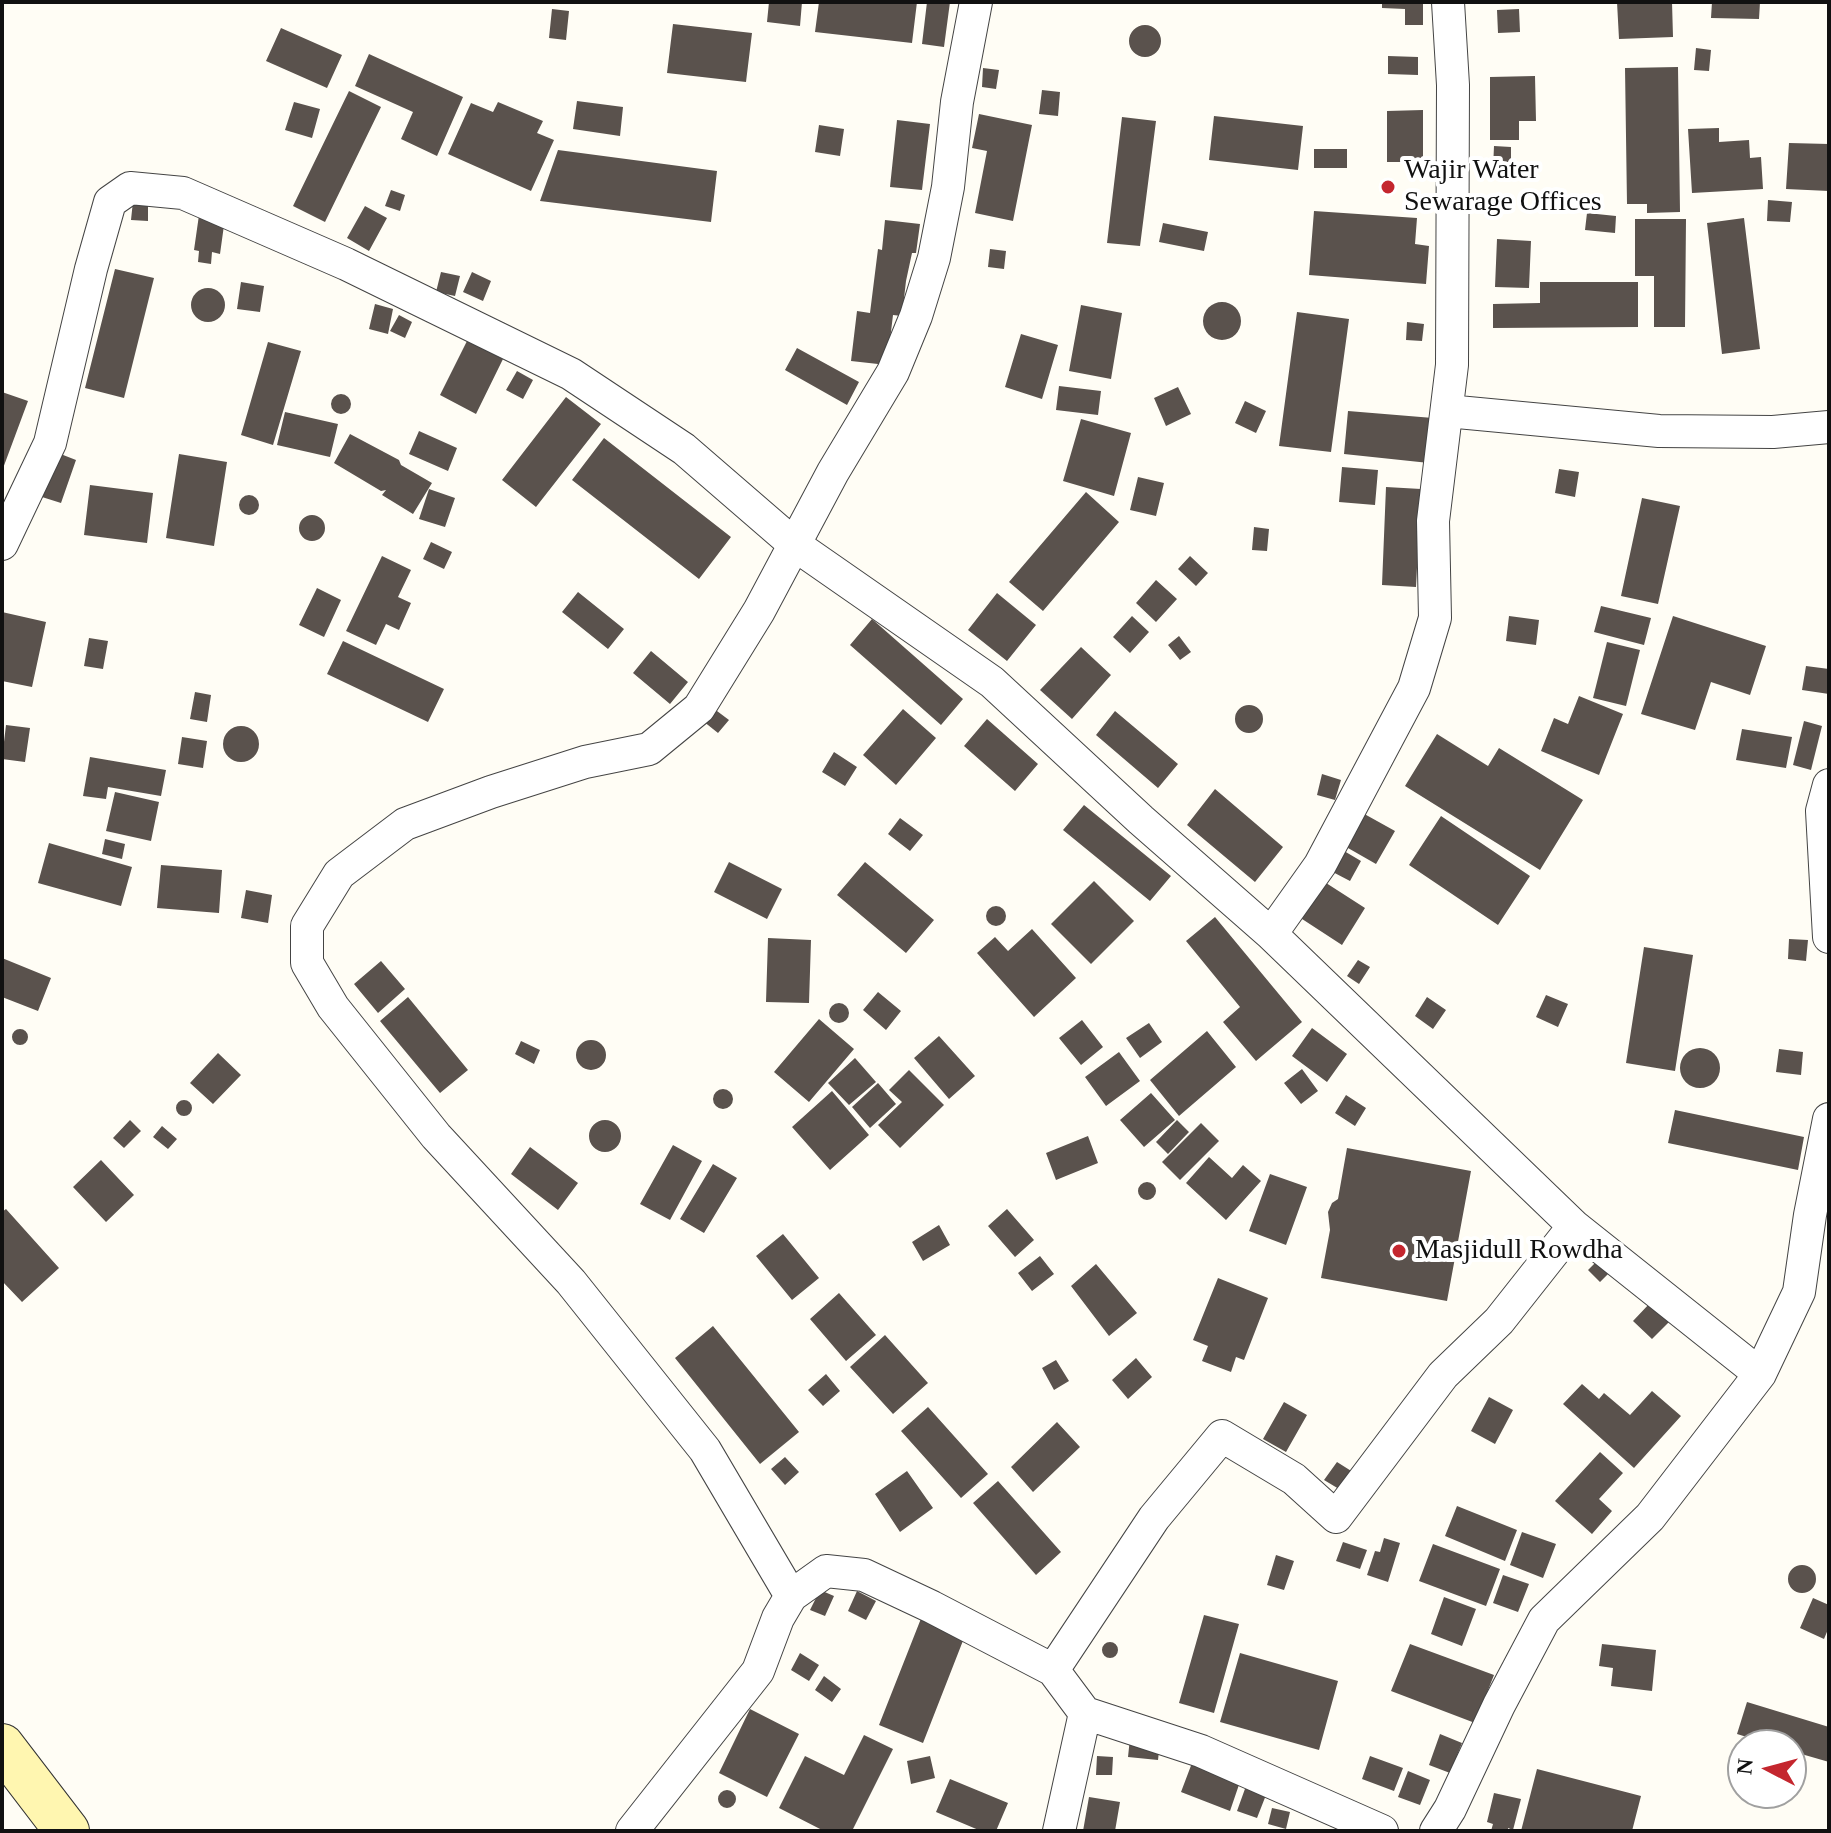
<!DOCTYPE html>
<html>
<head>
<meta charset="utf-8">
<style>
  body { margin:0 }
  #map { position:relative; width:1831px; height:1833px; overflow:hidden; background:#fffdf5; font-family:Georgia,serif }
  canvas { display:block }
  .frame { position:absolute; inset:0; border:4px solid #111; pointer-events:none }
  .north { position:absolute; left:1727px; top:1729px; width:80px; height:80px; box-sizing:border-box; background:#fff; border:2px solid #a0a0a0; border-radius:50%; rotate:276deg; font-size:22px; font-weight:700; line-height:32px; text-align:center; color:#111 }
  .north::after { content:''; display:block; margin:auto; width:28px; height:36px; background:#c4262e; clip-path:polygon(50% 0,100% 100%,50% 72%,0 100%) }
</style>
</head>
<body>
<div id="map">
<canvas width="1831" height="1833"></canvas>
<div class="frame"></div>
<div class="north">N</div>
</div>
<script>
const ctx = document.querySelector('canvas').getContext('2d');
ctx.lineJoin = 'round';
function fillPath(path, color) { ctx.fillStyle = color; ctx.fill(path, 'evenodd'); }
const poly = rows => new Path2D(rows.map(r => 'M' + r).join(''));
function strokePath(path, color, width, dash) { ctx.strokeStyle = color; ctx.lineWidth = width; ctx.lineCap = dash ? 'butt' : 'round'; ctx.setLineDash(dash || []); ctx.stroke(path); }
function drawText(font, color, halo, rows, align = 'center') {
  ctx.font = font + ' Georgia,serif'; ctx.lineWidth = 8; ctx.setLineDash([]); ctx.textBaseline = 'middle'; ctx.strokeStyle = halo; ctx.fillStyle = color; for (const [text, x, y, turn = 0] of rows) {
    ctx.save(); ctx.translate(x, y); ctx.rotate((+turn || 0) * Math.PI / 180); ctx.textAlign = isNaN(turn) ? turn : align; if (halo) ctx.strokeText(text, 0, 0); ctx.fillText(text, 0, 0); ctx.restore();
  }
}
fillPath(poly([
  [769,2,802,2,800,26,767,22],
  [819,2,917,2,912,43,815,32],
  [927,2,950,2,944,47,922,44],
  [1382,2,1423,2,1423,25,1405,25,1405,9,1382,8],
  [1617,2,1672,2,1673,37,1619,39],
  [1712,2,1760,2,1759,19,1711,18],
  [552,9,569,11,566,40,549,38],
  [1519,9,1520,32,1498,33,1497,10],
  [673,24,752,33,746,82,667,73],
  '1129 41a16 16 0 1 1 32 0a16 16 0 1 1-32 0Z',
  [281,28,342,55,327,88,266,61],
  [1696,48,1711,50,1709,71,1694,70],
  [369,54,463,97,437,156,401,139,413,112,355,86],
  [1388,56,1418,57,1418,75,1388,74],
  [1678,67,1680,212,1647,213,1647,204,1627,204,1625,68],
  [983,68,999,70,996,89,982,87],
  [1535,76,1536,121,1519,121,1519,140,1490,140,1490,77],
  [1042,90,1060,92,1058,116,1039,114],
  [349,91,381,107,325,222,293,206],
  [577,101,623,107,620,136,573,129],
  [294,102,320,109,312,138,285,130],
  [498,102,543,121,537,133,554,140,531,191,448,154,471,103,493,112],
  [1423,110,1423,162,1387,162,1387,111],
  [979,114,1032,125,1013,221,975,213,987,151,972,148],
  [1214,116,1303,126,1298,170,1209,160],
  [1122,117,1156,121,1140,246,1107,243],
  [897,120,930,124,922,190,890,187],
  [819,125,844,129,840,156,815,152],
  [1719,128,1719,142,1749,140,1750,158,1761,157,1763,189,1692,193,1688,129],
  [1789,143,1829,144,1829,191,1786,189],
  [1494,146,1511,147,1511,169,1493,169],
  [1314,149,1347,149,1347,168,1314,168],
  [558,150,717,171,711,222,540,201],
  [391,190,405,195,400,211,385,206],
  [1768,200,1792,202,1790,222,1767,221],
  [133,201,148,202,148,221,131,220],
  [365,206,387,218,369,251,347,238],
  [1314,211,1417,218,1415,244,1429,246,1426,284,1309,275],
  [1587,213,1616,216,1615,233,1585,230],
  [199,215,225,218,220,254,212,252,211,264,198,262,199,251,194,250],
  [1744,218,1760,349,1722,354,1707,223],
  [1635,219,1686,219,1685,327,1654,327,1654,276,1635,276],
  [885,220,920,224,916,253,912,253,906,281,902,316,893,315,887,365,851,361,857,311,870,313,878,249,882,250],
  [1163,223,1208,232,1204,251,1159,242],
  [1497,239,1531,241,1529,288,1495,287],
  [990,249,1006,251,1004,269,988,267],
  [115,269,154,278,124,398,85,388],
  [441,272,460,276,455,296,436,292],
  [472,272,491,281,483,301,463,292],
  [241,282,264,286,260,312,237,309],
  [1540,282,1638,282,1638,327,1493,328,1493,304,1540,303],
  '191 305a17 17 0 1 1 34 0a17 17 0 1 1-34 0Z',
  '1203 321a19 19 0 1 1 38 0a19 19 0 1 1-38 0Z',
  [375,304,393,309,388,334,369,329],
  [1081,305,1122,313,1111,379,1069,371],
  [1297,312,1349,319,1331,452,1279,446],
  [399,315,412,322,405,338,390,331],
  [1407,322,1424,324,1422,341,1406,340],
  [1021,334,1058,345,1042,399,1005,387],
  [467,341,503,359,476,414,440,395],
  [268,342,301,351,273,445,241,435],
  [797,348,859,382,847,405,785,370],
  [517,371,533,380,523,399,506,390],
  [1059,386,1101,391,1098,415,1056,410],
  [1178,387,1191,414,1166,426,1154,398],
  [2,392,28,401,2,471],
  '331 404a10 10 0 1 1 20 0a10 10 0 1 1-20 0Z',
  [566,397,601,424,536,507,502,480],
  [1245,401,1266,411,1256,433,1235,423],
  [1348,411,1433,418,1429,463,1344,454],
  [285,412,338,424,330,457,277,445],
  [1081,419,1131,433,1114,496,1063,481],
  [419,431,457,448,448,471,409,454],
  [350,434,399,460,401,465,432,483,413,514,382,495,386,490,381,491,334,463],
  [604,438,731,537,699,579,572,480],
  [58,453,76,460,61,503,42,497],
  [179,454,227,462,214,546,166,538],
  [1342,467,1378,470,1375,505,1339,502],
  [1559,469,1579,472,1575,497,1555,493],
  [1138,477,1164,483,1156,516,1130,510],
  [90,485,153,493,147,543,84,535],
  [1386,487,1421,489,1416,587,1382,585],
  [429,489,455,498,445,527,419,519],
  [1086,492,1119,522,1043,611,1009,582],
  '239 505a10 10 0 1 1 20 0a10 10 0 1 1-20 0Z',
  [1642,498,1680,506,1658,604,1621,596],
  '299 528a13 13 0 1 1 26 0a13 13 0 1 1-26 0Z',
  [1254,527,1269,529,1267,551,1252,550],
  [431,542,452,552,444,569,423,559],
  [382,556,411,570,398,597,411,603,399,630,386,624,376,645,346,631],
  [1190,556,1208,573,1196,586,1178,569],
  [1156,580,1177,599,1156,622,1136,603],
  [317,588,341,600,324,637,299,625],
  [578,592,624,629,608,649,562,612],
  [997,593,1036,625,1007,661,968,630],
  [1601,606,1651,618,1644,645,1594,632],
  [2,612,46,622,32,687,2,681],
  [1132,616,1149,632,1130,653,1113,637],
  [1509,616,1539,620,1536,645,1506,641],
  [1673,616,1766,646,1750,695,1711,682,1695,730,1641,714],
  [872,619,963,699,941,725,850,645],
  [1179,636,1191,652,1180,660,1168,645],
  [89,638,108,641,103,669,84,666],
  [343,641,444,689,428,722,327,674],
  [1607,642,1640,650,1626,706,1593,698],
  [1081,647,1111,675,1072,719,1040,690],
  [651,651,688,682,670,704,633,673],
  [1806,666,1829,669,1829,694,1802,690],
  [195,692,211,695,207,722,190,719],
  [1579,696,1623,714,1599,775,1541,751,1554,718,1568,724],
  '1235 719a14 14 0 1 1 28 0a14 14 0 1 1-28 0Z',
  [713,708,729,720,718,733,703,721],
  [903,709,936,738,896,785,863,755],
  [1115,711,1178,764,1158,788,1096,735],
  [987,719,1038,764,1015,791,964,746],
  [1804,721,1822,726,1811,770,1793,765],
  [6,725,30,728,25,762,2,759],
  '223 744a18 18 0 1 1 36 0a18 18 0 1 1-36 0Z',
  [1742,729,1792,737,1786,768,1736,760],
  [1437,734,1488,766,1499,748,1583,800,1540,870,1405,786],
  [182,737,207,741,203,768,178,764],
  [834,752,857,767,845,786,822,772],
  [90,757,166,770,161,796,108,787,106,799,83,796],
  [1322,774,1341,780,1335,800,1317,795],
  [1215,789,1283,847,1255,882,1187,825],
  [115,792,159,802,151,841,106,831],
  [1084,805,1171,876,1150,901,1063,830],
  [1359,811,1395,831,1376,864,1341,844],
  [1441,816,1530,876,1498,925,1409,865],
  [900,818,923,835,910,851,888,834],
  [105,839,125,844,122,859,102,854],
  [49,843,132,867,121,906,38,883],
  [1339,848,1361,861,1350,881,1327,869],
  [729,862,782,889,767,919,714,892],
  [865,862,934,920,906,953,837,895],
  [161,865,222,870,219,913,157,908],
  [1094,881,1134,921,1091,964,1051,924],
  [1323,881,1365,908,1342,945,1299,917],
  [246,890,272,895,268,923,241,918],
  '986 916a10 10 0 1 1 20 0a10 10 0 1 1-20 0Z',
  [1215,917,1302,1022,1256,1061,1223,1022,1240,1007,1186,941],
  [1032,929,1076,978,1034,1017,977,953,995,937,1008,951],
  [768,938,811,940,809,1003,766,1002],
  [1789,939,1808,940,1806,961,1788,959],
  [1644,947,1693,955,1675,1071,1626,1063],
  [2,958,51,978,38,1011,2,997],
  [1358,960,1370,967,1359,984,1347,976],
  [381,961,405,989,378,1013,354,984],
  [878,992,901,1011,886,1030,863,1010],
  [1546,995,1568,1004,1558,1027,1536,1017],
  [408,997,468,1070,440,1093,380,1021],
  [1427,997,1446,1010,1433,1029,1415,1016],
  '829 1013a10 10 0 1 1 20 0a10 10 0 1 1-20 0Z',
  [819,1019,854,1049,809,1102,774,1072],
  [1082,1020,1103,1047,1081,1065,1059,1038],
  [1149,1023,1162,1042,1140,1058,1126,1038],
  [1312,1028,1347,1054,1327,1082,1292,1056],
  '12 1037a8 8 0 1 1 16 0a8 8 0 1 1-16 0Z',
  [1207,1031,1236,1067,1179,1116,1150,1080],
  [939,1036,975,1076,949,1099,914,1058],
  '576 1055a15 15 0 1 1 30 0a15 15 0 1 1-30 0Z',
  [521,1041,540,1050,534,1064,515,1054],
  '1680 1068a20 20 0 1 1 40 0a20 20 0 1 1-40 0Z',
  [1779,1049,1803,1052,1801,1075,1776,1072],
  [1119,1052,1140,1081,1106,1106,1085,1077],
  [218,1053,241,1075,213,1104,190,1083],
  [855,1058,876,1082,849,1105,828,1083],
  [1302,1069,1318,1091,1301,1104,1284,1083],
  [909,1070,944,1105,900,1148,878,1125,902,1102,889,1090],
  [878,1083,896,1104,870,1128,852,1107],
  '713 1099a10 10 0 1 1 20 0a10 10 0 1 1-20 0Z',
  [832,1091,869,1135,830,1170,792,1127],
  [1151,1093,1175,1120,1144,1147,1120,1120],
  [1346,1095,1366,1108,1355,1126,1335,1113],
  '176 1108a8 8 0 1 1 16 0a8 8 0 1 1-16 0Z',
  [1675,1110,1804,1137,1798,1170,1668,1143],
  '589 1136a16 16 0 1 1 32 0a16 16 0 1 1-32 0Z',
  [130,1120,141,1131,124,1148,113,1138],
  [1177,1120,1189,1132,1168,1154,1156,1142],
  [1201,1123,1219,1141,1180,1180,1162,1162],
  [162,1126,177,1139,168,1149,153,1137],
  [1088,1136,1098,1163,1056,1180,1046,1153],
  [673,1145,702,1161,670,1220,640,1204],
  [530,1147,578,1183,558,1210,511,1174],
  [1347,1148,1471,1171,1447,1301,1321,1278,1330,1230,1328,1212,1332,1203,1338,1199],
  [1209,1157,1232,1178,1243,1165,1261,1181,1226,1220,1186,1183],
  [101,1160,134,1195,106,1222,73,1187],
  [713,1164,737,1178,704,1233,680,1219],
  [1270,1174,1307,1187,1286,1245,1249,1231],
  '1138 1191a9 9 0 1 1 18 0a9 9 0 1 1-18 0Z',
  [6,1209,59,1268,22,1302,2,1281,2,1212],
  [1007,1209,1034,1240,1015,1257,988,1226],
  [939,1225,950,1245,923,1261,912,1242],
  [783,1234,819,1278,792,1300,756,1256],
  [1040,1256,1054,1274,1032,1291,1018,1273],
  [1599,1259,1611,1271,1600,1282,1588,1270],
  [1096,1264,1137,1313,1109,1336,1071,1286],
  [1218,1278,1268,1298,1244,1360,1236,1357,1231,1372,1202,1361,1208,1346,1193,1340],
  [839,1293,876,1335,846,1361,810,1319],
  [1650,1303,1670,1321,1652,1339,1633,1321],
  [713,1326,799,1432,760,1464,675,1358],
  [885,1335,928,1383,893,1414,850,1367],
  [1136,1358,1152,1377,1128,1399,1112,1380],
  [1056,1360,1069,1381,1054,1390,1042,1368],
  [826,1374,840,1391,823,1406,808,1390],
  [1582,1384,1599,1399,1604,1393,1630,1415,1652,1391,1681,1416,1634,1468,1563,1404],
  [1489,1397,1513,1410,1495,1444,1471,1431],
  [1284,1402,1307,1415,1286,1452,1263,1439],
  [928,1407,988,1474,961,1498,901,1431],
  [1057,1422,1080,1447,1033,1492,1011,1467],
  [1600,1452,1623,1473,1599,1499,1612,1511,1592,1534,1555,1501],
  [785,1457,799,1472,785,1485,771,1469],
  [1337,1462,1356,1474,1344,1492,1324,1480],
  [907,1471,933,1508,900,1532,875,1494],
  [998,1481,1061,1552,1036,1575,973,1503],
  [1457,1506,1517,1530,1505,1561,1445,1536],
  [1522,1532,1556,1544,1543,1578,1510,1565],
  [1384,1538,1400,1543,1388,1582,1367,1575,1375,1551,1380,1552],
  [1343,1542,1367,1550,1360,1569,1336,1561],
  [1433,1544,1500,1569,1486,1606,1419,1581],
  [1276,1555,1294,1561,1284,1590,1267,1585],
  '1788 1579a14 14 0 1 1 28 0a14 14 0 1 1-28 0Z',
  [1503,1575,1529,1584,1518,1612,1493,1603],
  [820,1590,834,1596,825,1616,810,1610],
  [857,1591,876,1601,866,1620,848,1611],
  [1444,1597,1476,1609,1462,1646,1431,1634],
  [1813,1598,1829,1605,1829,1627,1824,1639,1800,1628],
  [1204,1615,1239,1624,1214,1713,1179,1703],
  [922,1616,966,1633,923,1743,879,1725],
  '1102 1650a8 8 0 1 1 16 0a8 8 0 1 1-16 0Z',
  [1410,1644,1494,1675,1475,1723,1391,1691],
  [1602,1644,1656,1650,1652,1691,1611,1686,1613,1668,1599,1666],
  [800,1653,819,1665,809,1681,791,1670],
  [1240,1653,1338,1681,1319,1750,1220,1722],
  [824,1676,841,1689,832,1702,815,1690],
  [1747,1702,1829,1727,1829,1762,1791,1751,1791,1745,1773,1745,1737,1734],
  [750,1709,799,1734,767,1797,719,1773],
  [1440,1734,1462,1743,1450,1773,1429,1765],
  [864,1735,893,1749,852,1831,824,1831,779,1808,805,1756,844,1775],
  [1130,1738,1160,1742,1158,1760,1128,1757],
  [1195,1755,1243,1773,1230,1811,1181,1792],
  [930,1756,935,1778,911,1784,907,1761],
  [1097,1756,1113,1757,1112,1775,1096,1775],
  [1370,1756,1403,1768,1394,1791,1362,1779],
  [1537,1769,1641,1796,1632,1831,1521,1831],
  [1408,1771,1430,1780,1420,1805,1398,1797],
  [950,1779,1008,1803,996,1831,981,1831,936,1812],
  [1246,1786,1266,1795,1257,1818,1237,1811],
  '718 1799a9 9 0 1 1 18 0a9 9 0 1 1-18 0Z',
  [1494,1793,1521,1799,1513,1830,1508,1828,1508,1831,1491,1831,1493,1824,1487,1822],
  [1750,1793,1776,1793,1771,1802,1763,1804,1754,1801],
  [1089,1797,1120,1802,1115,1831,1083,1831],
  [1272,1808,1290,1812,1286,1829,1268,1824]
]), '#5a524d');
const street = poly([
  [1447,411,1659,431,1773,432,1829,427],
  [2,544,50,443,91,269,110,202,130,188,183,193,346,264,571,374,684,449,795,545,992,682,1141,820,1271,934,1574,1226,1760,1374],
  [1829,785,1822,811,1829,937],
  [1271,934,1320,865,1414,688,1435,618,1433,521,1452,365,1453,85,1448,2],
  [791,1596,705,1450,571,1282,436,1136,333,1007,307,963,307,926,339,874,405,824,491,792,585,762,649,749,699,708,759,611,833,472,893,372,916,316,934,258,948,187,957,102,976,2],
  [1053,1670,1154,1518,1222,1436,1294,1479,1336,1517,1443,1375,1499,1321,1574,1226],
  [632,1831,758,1671,778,1618,791,1596,826,1571,864,1575,932,1607,1053,1670,1085,1713,1201,1751,1382,1831],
  [1059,1831,1085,1713],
  [1436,1831,1450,1809,1499,1705,1544,1620,1650,1517,1760,1374,1799,1292,1810,1215,1829,1119]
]);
const secondary = poly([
  [2,1746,67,1831]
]);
strokePath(street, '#444', 34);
strokePath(secondary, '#333', 46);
strokePath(street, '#fff', 32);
strokePath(secondary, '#fff6b0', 44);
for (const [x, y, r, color] of [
  [1388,187,8,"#c4262e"],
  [1399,1251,8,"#c4262e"]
]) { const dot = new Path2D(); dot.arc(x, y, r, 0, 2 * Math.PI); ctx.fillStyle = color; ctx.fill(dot); strokePath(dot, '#fff', 3); }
drawText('28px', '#111', '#fff', [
  ["Wajir Water",1404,171],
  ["Sewarage Offices",1404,203],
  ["Masjidull Rowdha",1415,1251]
], 'left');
</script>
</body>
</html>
